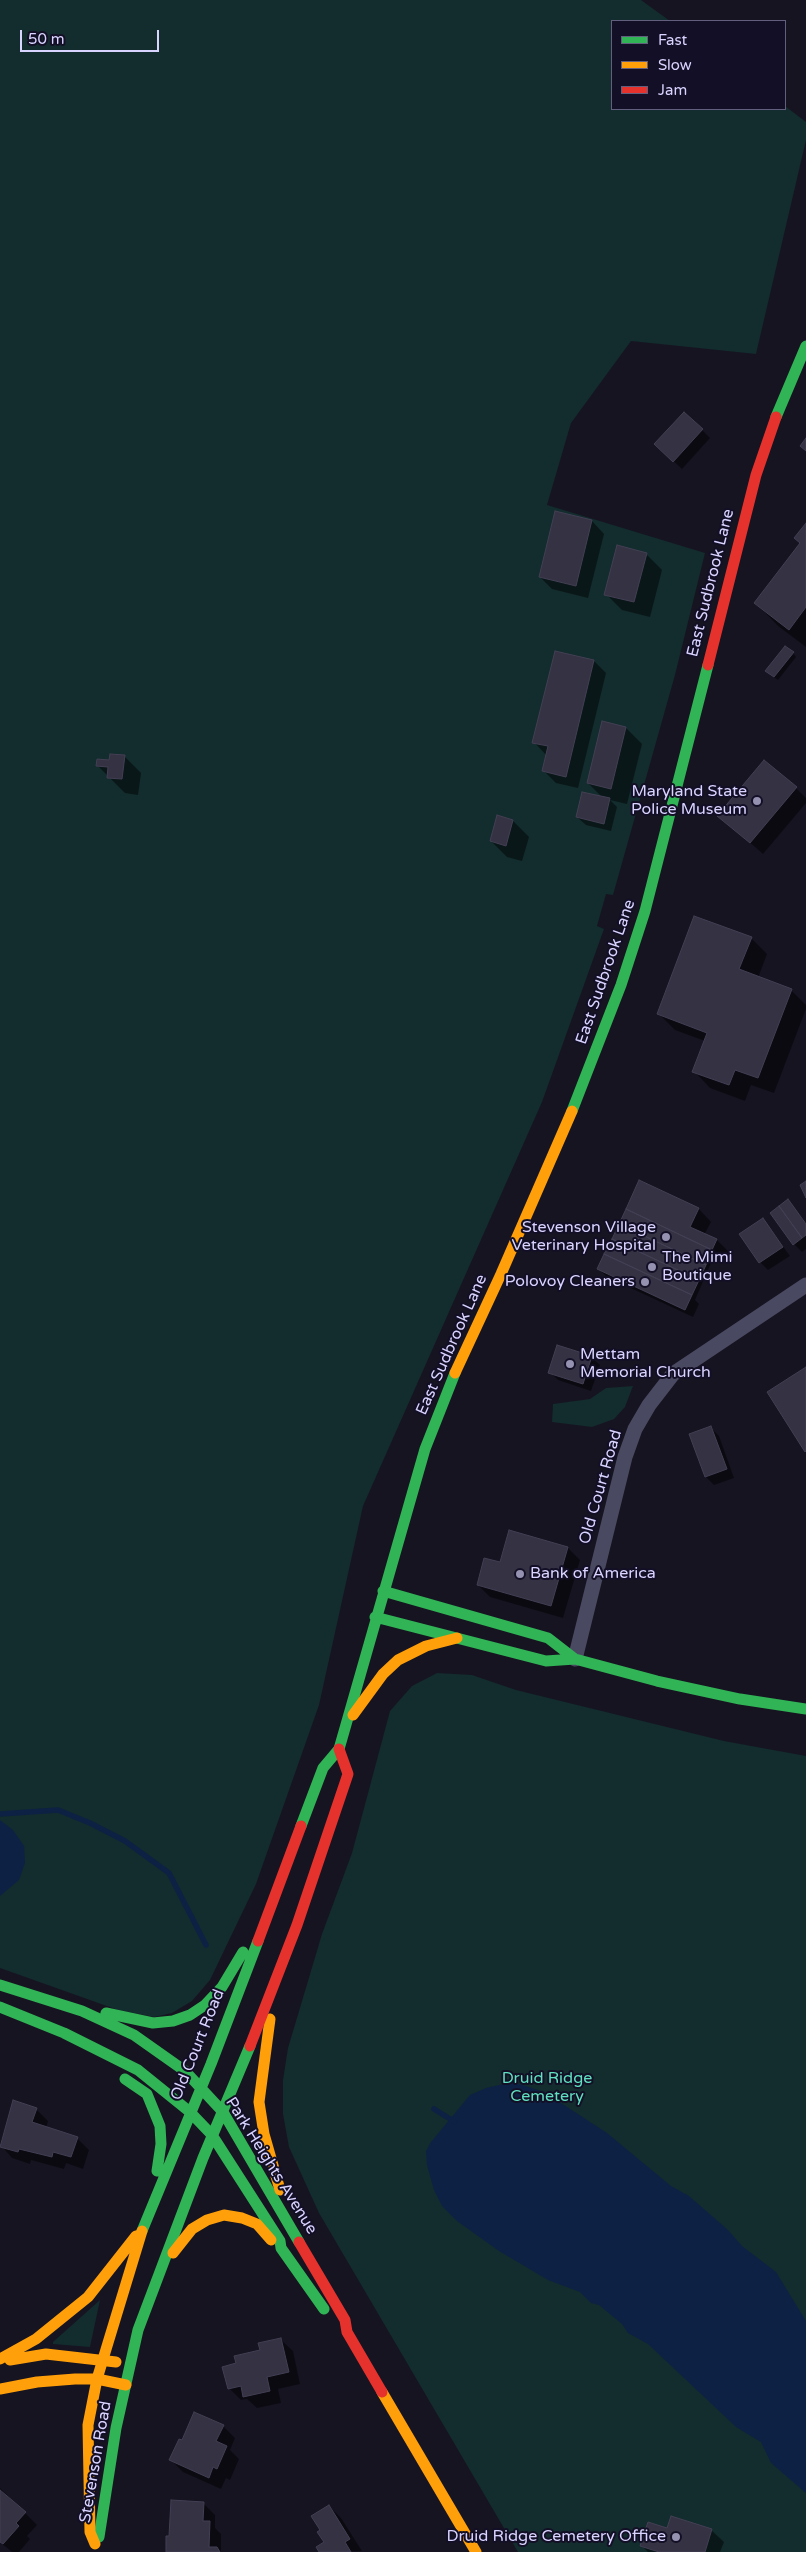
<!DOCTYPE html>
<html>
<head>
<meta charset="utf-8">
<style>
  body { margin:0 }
  #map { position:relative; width:806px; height:2552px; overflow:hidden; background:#161421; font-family:"Varela Round",sans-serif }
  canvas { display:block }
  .legend { position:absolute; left:611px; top:20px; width:175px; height:90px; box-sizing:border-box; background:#130f26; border:1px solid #625e7d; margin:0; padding:6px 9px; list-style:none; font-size:15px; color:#d9d4ff }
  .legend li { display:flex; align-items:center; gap:10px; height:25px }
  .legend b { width:25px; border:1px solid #625e7d }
  .scale { position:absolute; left:20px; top:30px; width:139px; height:22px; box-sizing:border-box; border:2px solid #d9d4ff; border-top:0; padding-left:6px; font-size:15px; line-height:18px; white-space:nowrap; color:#d9d4ff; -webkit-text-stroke:4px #130f26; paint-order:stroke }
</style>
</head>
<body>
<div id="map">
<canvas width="806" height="2552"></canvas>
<ul class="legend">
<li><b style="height:6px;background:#30b455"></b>Fast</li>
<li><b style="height:6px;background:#ff9f0a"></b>Slow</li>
<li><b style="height:6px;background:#e5322d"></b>Jam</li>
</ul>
<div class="scale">50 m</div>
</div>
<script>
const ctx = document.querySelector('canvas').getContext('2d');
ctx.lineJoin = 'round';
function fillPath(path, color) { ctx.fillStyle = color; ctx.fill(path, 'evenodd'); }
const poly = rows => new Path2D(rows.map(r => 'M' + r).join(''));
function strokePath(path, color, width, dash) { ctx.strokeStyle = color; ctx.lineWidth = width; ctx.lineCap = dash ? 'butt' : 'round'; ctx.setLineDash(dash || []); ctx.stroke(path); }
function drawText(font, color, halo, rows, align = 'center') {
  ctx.font = font + ' "Varela Round",sans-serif'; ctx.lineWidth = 4; ctx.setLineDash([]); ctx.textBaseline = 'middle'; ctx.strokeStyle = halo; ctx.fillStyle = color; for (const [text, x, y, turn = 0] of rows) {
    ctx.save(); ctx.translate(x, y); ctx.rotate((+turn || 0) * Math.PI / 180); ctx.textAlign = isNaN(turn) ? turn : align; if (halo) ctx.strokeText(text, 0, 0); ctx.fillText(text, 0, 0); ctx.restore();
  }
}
fillPath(poly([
  [0,0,641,0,670,21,612,21,612,109,785,109,785,106,806,122,806,140,756,354,631,341,571,423,547,505,705,553,675,675,613,895,606,894,597,926,604,929,542,1102,363,1506,319,1705,256,1884,210,1980,192,2001,172,2013,154,2017,118,2010,0,1968],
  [633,1386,625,1407,614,1419,592,1427,552,1422,553,1404,590,1399,606,1388],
  [437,1673,472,1675,516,1690,724,1741,806,1756,806,2552,518,2552,319,2213,289,2147,283,2114,283,2080,288,2048,322,1934,352,1853,390,1711,412,1686],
  [100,2300,90,2347,53,2344,53,2342]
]), '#132c2d');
fillPath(poly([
  [0,1820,13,1830,24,1846,25,1863,19,1880,0,1896],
  [513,2082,544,2092,607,2133,671,2186,689,2196,728,2230,742,2246,776,2272,806,2321,806,2493,771,2463,761,2442,736,2427,648,2344,628,2333,622,2324,599,2305,591,2303,580,2292,548,2280,499,2251,457,2221,442,2206,434,2190,427,2165,426,2151,431,2142,470,2095,486,2088]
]), '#0d2144');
fillPath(poly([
  [702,430,710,438,682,469,664,452],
  [592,521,604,534,588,598,552,589,540,577],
  [806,525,806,647,778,626,756,603,801,544],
  [646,554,662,570,650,617,622,610,606,594],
  [793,653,796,657,778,680,771,675],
  [594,661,606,673,578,788,556,783,544,771,546,755,534,742],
  [603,722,626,728,642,744,627,804,610,800,617,807,611,831,586,825,577,817,603,798,588,783],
  [125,757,141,773,138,795,125,793,97,765],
  [764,762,796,788,806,798,806,803,763,854,719,815],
  [513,821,529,837,522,861,507,857,491,841],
  [751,938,767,954,758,978,791,990,806,1005,806,1009,774,1093,751,1085,745,1101,710,1088,694,1071,705,1041,675,1030,659,1014],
  [640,1181,699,1209,711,1222,704,1235,717,1240,729,1252,725,1261,714,1256,695,1300,699,1304,693,1317,607,1277,599,1269],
  [788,1201,806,1223,806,1249,802,1252,794,1244],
  [763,1219,790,1256,768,1270,760,1262],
  [591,1357,600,1365,591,1391,558,1380,550,1372],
  [711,1428,719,1436,734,1478,714,1485,706,1477,691,1435],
  [568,1548,580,1560,563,1618,490,1597,478,1585],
  [14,2101,36,2109,48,2121,46,2128,77,2138,89,2150,83,2169,66,2163,64,2169,31,2160,30,2164,12,2158,0,2144],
  [280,2339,293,2351,300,2384,278,2389,281,2403,257,2408,247,2399,241,2400,229,2388,238,2364],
  [223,2426,235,2438,230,2450,239,2459,230,2480,226,2478,221,2489,183,2472,171,2460,182,2442],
  [0,2488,37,2525,27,2536,30,2539,19,2552,12,2552,0,2542],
  [203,2503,215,2515,215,2528,221,2534,221,2552,167,2552,171,2537],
  [329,2506,341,2518,362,2551,320,2552,325,2543,322,2531],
  [668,2529,711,2530,724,2542,720,2552,648,2552,641,2545]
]), '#0007');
strokePath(poly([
  [0,1814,58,1810,90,1823,125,1841,169,1873,206,1945],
  [434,2109,455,2122]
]), '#0d2144', 5.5);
const building = poly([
  [684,412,703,429,673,462,654,444,684,412],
  [806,438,806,451,800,446,806,438],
  [555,511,592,520,576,586,539,577,555,511],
  [806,523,806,607,789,630,754,603,800,543,794,538,806,523],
  [617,545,647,553,634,602,604,595,617,545],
  [785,646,794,652,774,677,765,671,785,646],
  [555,651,594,660,566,777,542,771,548,746,532,743,555,651],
  [602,721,626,727,611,789,587,783,602,721],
  [110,754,125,755,122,779,107,778,108,767,96,766,97,759,109,760,110,754],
  [764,760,797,787,750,843,717,816,764,760],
  [582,792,610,798,604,824,576,817,582,792],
  [497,815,513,820,506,846,490,841,497,815],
  [694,916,752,937,739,969,792,989,758,1078,735,1070,729,1085,692,1072,707,1033,657,1014,694,916],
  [639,1180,699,1208,690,1227,717,1239,712,1250,626,1209,639,1180],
  [806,1181,806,1198,800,1185,806,1181],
  [788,1199,806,1224,806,1235,802,1238,779,1206,788,1199],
  [779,1206,802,1238,793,1245,770,1213,779,1206],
  [626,1209,712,1250,706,1265,619,1224,626,1209],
  [763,1218,783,1247,759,1263,739,1234,763,1218],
  [619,1224,706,1265,699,1280,612,1239,619,1224],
  [612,1239,699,1280,692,1295,604,1254,612,1239],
  [604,1254,692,1295,685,1310,597,1269,604,1254],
  [557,1345,592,1356,583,1384,548,1373,557,1345],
  [806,1367,806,1451,805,1452,767,1392,806,1367],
  [711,1426,727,1469,705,1477,689,1434,711,1426],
  [509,1530,568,1547,551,1606,477,1585,484,1558,500,1562,509,1530],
  [13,2100,37,2108,32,2122,78,2137,71,2157,53,2152,52,2157,19,2149,18,2152,0,2147,13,2100],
  [281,2338,289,2372,267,2377,270,2391,243,2397,241,2386,228,2389,222,2367,236,2363,234,2356,260,2350,258,2343,281,2338],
  [194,2412,224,2425,216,2441,227,2446,217,2469,213,2467,209,2478,169,2460,179,2439,182,2440,194,2412],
  [0,2490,26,2512,16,2523,19,2526,3,2544,0,2542,0,2490],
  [171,2500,204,2502,203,2521,210,2521,209,2547,217,2547,220,2552,166,2552,166,2536,169,2536,171,2500],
  [329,2505,350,2539,345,2542,351,2552,319,2552,316,2547,324,2542,317,2532,320,2530,311,2516,329,2505],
  [671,2516,712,2529,705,2552,659,2552,640,2546,648,2522,667,2528,671,2516]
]);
fillPath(building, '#343243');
strokePath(building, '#433f54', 1);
strokePath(poly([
  [575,1659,625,1457,635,1429,649,1405,673,1374,806,1285]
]), '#4a4962', 15);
strokePath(poly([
  [776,417,806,346],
  [572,1111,621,985,645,911,708,665],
  [383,1591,548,1638,575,1659],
  [375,1617,546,1661,575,1659,657,1681,740,1699,806,1709],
  [301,1826,323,1768,339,1749,425,1449,455,1373],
  [0,1985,82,2011,134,2035,185,2071,223,2112,299,2242],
  [0,2007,64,2033,138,2070,190,2112,212,2135,280,2241,281,2248,324,2309],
  [106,2013,153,2023,173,2021,190,2015,205,2005,222,1987,243,1952],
  [125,2079,147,2094,160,2126,161,2144,157,2171],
  [142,2231,211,2064,258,1941],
  [99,2537,116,2428,138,2330,203,2158,250,2046]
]), '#30b455', 11);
strokePath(poly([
  [455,1373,501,1274,572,1111],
  [353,1715,383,1674,398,1660,426,1646,457,1638],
  [270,2019,259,2102,264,2134,280,2190],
  [173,2253,192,2229,207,2220,224,2215,242,2218,257,2224,271,2240],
  [0,2359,36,2339,88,2297,136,2236],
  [10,2360,46,2354,116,2362],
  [0,2389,37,2382,75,2379,97,2379,126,2385],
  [382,2392,476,2552],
  [95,2544,90,2532,88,2425,97,2379,142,2231]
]), '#ff9f0a', 11);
strokePath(poly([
  [708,665,756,475,776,417],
  [258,1941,301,1826],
  [250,2046,297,1925,348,1774,339,1749],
  [299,2242,345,2320,347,2332,382,2392]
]), '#e5322d', 11);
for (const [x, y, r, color] of [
  [757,801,5,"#9591b1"],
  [666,1237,5,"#9591b1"],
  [652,1267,5,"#9591b1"],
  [645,1282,5,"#9591b1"],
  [570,1364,5,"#9591b1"],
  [520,1574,5,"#9591b1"],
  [676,2537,5,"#9591b1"]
]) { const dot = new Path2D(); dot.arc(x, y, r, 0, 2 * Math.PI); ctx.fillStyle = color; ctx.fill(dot); strokePath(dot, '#130f26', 2); }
drawText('16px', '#d9d4ff', '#130f26', [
  ["East Sudbrook Lane",711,583,-76],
  ["East Sudbrook Lane",606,972,-71],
  ["East Sudbrook Lane",452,1345,-66],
  ["Old Court Road",601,1487,-74],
  ["Old Court Road",198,2045,-68],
  ["Park Heights Avenue",271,2166,58],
  ["Stevenson Road",96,2462,-80]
]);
drawText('16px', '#d9d4ff', '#130f26', [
  ["Maryland State",747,792],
  ["Police Museum",747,810],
  ["Stevenson Village",656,1228],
  ["Veterinary Hospital",656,1246],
  ["The Mimi",662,1258,"left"],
  ["Boutique",662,1276,"left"],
  ["Polovoy Cleaners",635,1282],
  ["Mettam",580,1355,"left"],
  ["Memorial Church",580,1373,"left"],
  ["Bank of America",530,1574,"left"],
  ["Druid Ridge Cemetery Office",666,2537]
], 'right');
drawText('16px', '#5fe0c0', '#130f26', [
  ["Druid Ridge",547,2079],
  ["Cemetery",547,2097]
]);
</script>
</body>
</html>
